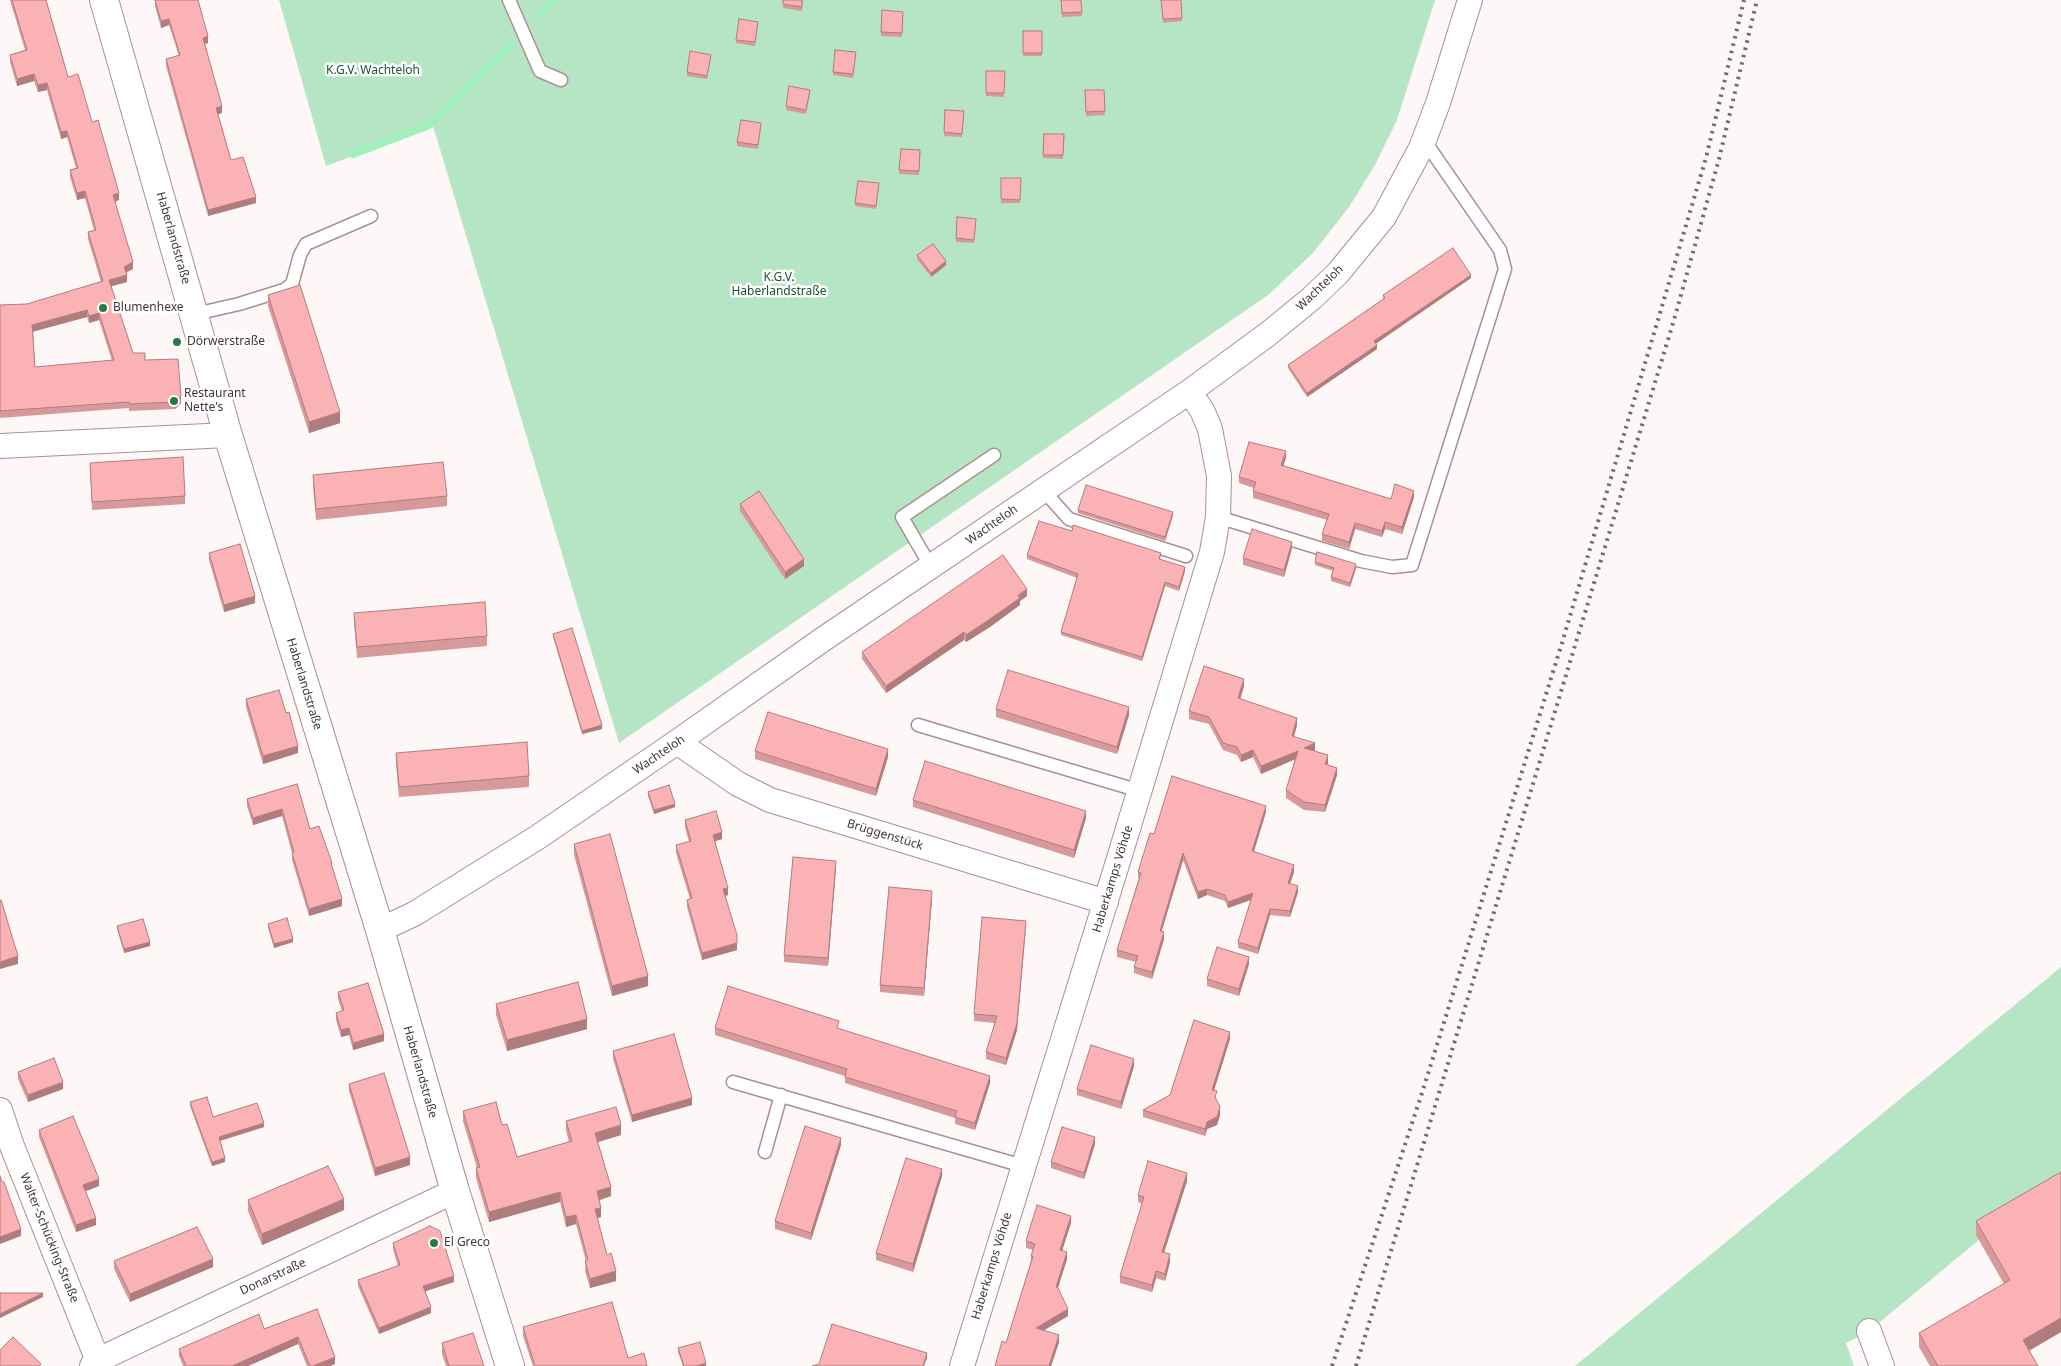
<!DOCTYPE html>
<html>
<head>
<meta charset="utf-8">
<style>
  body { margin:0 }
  canvas { display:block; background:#fdf7f7 }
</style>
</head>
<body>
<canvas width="2061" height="1366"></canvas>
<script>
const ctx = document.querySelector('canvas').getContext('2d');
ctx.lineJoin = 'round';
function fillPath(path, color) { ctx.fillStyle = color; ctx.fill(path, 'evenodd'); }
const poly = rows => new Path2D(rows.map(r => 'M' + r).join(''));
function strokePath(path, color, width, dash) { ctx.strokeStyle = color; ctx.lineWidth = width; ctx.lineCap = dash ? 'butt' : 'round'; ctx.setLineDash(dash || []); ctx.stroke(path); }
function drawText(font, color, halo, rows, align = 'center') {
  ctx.font = font + ' "Noto Sans",sans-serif'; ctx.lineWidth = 5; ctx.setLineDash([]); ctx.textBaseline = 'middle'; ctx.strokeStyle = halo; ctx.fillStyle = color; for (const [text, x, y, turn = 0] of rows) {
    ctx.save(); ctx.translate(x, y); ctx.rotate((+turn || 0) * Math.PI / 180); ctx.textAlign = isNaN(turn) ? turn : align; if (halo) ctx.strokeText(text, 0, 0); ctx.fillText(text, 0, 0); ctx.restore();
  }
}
fillPath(poly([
  [279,0,1435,0,1397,120,1375,165,1349,207,1313,253,1268,295,619,743,433,126,326,166],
  [2061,967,2061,1178,2026,1201,1869,1331,1846,1343,1854,1366,1575,1366]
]), '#b6e5c5');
strokePath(poly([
  [541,13,554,0],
  [353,154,429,125,509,46]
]), '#a0f0bc', 8);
const service = poly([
  [509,0,540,71,561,80],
  [195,314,239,304,284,290,292,284,300,255,306,244,371,216],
  [1043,490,1069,519,1186,556],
  [1218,517,1361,561,1392,567,1412,565,1505,269,1500,250,1424,140],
  [931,567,902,517,994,455],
  [918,725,1140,791],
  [733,1082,1023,1166],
  [765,1152,781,1095]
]);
const minor = poly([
  [0,446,228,435],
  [677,742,738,784,770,800,1106,902],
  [380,930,414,914,538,837,677,742,822,640,1189,392,1268,334,1312,298,1338,273,1384,217,1421,148,1438,103,1470,0],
  [0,1110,12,1146,100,1366],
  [1869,1331,1882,1366],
  [92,1366,98,1360,455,1191],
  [962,1366,1120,855,1212,552,1218,517,1219,476,1210,429,1202,410,1189,392]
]);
const tertiary = poly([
  [104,0,228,435,380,930,455,1191,510,1366]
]);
strokePath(service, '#aa9090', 15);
strokePath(minor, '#aa9090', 26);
strokePath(tertiary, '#aa9090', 30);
strokePath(service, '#fff', 12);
strokePath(minor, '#fff', 24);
strokePath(tertiary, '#fff', 28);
strokePath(poly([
  [1332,1366,1422,1093,1562,643,1706,158,1744,0],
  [1356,1366,1674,320,1719,159,1757,0]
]), '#756a6b', 4, [2.5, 5]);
fillPath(poly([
  [10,0,46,0,68,77,92,122,119,200,115,202,133,269,126,273,127,282,111,286,133,353,145,360,181,403,175,409,129,411,129,408,0,418,0,305,27,304,101,282,88,239,88,232,94,230,85,198,77,200,70,177,70,170,76,168,67,137,61,139,47,90,38,92,34,81,17,86,10,62,10,55,25,50],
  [87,317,89,323,99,320,112,361,35,367,33,331],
  [155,0,208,43,205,44,222,113,218,114,231,160,256,203,208,216,166,66,166,59,179,56,169,25,161,28,155,6],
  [783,0,803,0,802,11,783,8],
  [1061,0,1081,0,1082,16,1062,17],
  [1161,0,1182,18,1182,21,1163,23],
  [882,10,903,12,902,37,881,36],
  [758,25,755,46,736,43,736,40],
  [1023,31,1042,31,1042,56,1023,56],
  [856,56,853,78,833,75,833,72],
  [711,58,707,79,687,76,687,72],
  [986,71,1005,71,1004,97,986,96],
  [1085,90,1104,90,1105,115,1086,116],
  [810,94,806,114,786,110,786,106],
  [945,110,964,111,962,137,944,136],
  [761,127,758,149,737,146,737,142],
  [1044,134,1064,134,1063,159,1043,158],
  [901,149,920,150,919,175,899,174],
  [1001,178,1021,178,1020,203,1001,203],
  [879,187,876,209,855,206,855,203],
  [976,222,974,243,956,242,956,238],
  [917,255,946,265,931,277,917,259],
  [1471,278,1376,343,1377,349,1307,397,1288,368,1288,365,1383,299,1383,295],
  [268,295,340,423,309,433,268,306],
  [1286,458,1283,466,1391,499,1414,497,1402,534,1385,529,1382,537,1355,529,1349,549,1322,541,1322,534,1327,520,1253,498,1253,491,1254,488,1239,483,1239,477],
  [90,463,185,496,185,504,92,510],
  [313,475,447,496,447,506,316,520,313,486],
  [740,504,804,566,785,579,740,511],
  [1078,510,1173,515,1165,541,1078,513],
  [1292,548,1284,577,1243,565,1243,558],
  [209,553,255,603,224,612,209,560],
  [1027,555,1161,556,1160,559,1185,571,1179,591,1165,586,1142,661,1061,635,1061,632,1077,578,1027,559],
  [1315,562,1356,568,1350,587,1331,581,1331,577,1333,571,1315,565],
  [1027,596,1020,601,1020,605,990,627,966,642,964,640,886,693,862,659,862,652],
  [354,613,487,636,487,646,357,658,354,624],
  [553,634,602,729,582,734,553,637],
  [1244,686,1240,699,1297,725,1294,737,1315,751,1314,751,1328,763,1327,765,1337,775,1325,812,1304,810,1286,798,1286,790,1295,759,1261,774,1253,757,1241,762,1237,755,1223,750,1209,724,1189,719,1189,711],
  [246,699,298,753,263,764,246,707],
  [996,709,1129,715,1117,754,996,717],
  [755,751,888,757,876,796,755,759],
  [396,753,529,776,529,787,399,797,396,764],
  [297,784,310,829,332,863,332,868,342,906,309,916,292,860,292,853,282,816,253,825,247,806,247,799],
  [648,792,675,807,654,814,648,796],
  [913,800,1086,818,1074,858,913,807],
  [1266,812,1253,852,1294,872,1290,884,1298,892,1290,917,1270,915,1258,954,1238,948,1238,942,1251,900,1228,908,1225,901,1207,895,1198,899,1183,860,1161,932,1164,939,1152,979,1134,973,1134,967,1136,962,1117,957,1117,950,1139,878,1138,878,1138,872,1154,834],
  [685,820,722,839,715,841,728,895,725,896,737,950,702,960,687,907,687,900,690,899,676,853,676,845,689,842,685,827],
  [574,844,648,986,612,996,574,855],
  [836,868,828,966,784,962,784,955],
  [932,898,924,996,880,992,880,985],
  [268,924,293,942,274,948,268,928],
  [117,926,150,946,124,953,117,929],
  [1026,928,1017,1030,1006,1065,986,1059,986,1052,995,1023,974,1021,974,1014],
  [1249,964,1239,996,1207,986,1207,979],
  [338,992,384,1041,353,1050,349,1035,341,1037,336,1020,336,1013,342,1011,338,999],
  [496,1004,587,1029,507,1051,496,1015],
  [715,1028,839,1029,990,1083,975,1130,955,1124,955,1118,845,1083,845,1076,715,1035],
  [1230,1039,1214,1090,1220,1115,1217,1125,1207,1129,1205,1136,1143,1117,1143,1110,1170,1095],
  [613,1051,692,1105,632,1122,613,1059],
  [1134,1066,1121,1109,1077,1095,1077,1089],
  [18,1072,63,1089,28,1102,18,1079],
  [349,1084,410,1165,375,1176,349,1091],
  [190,1102,213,1117,264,1127,220,1141,225,1162,212,1166,190,1106],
  [463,1111,502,1125,517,1157,569,1142,566,1130,566,1121,621,1135,598,1142,611,1196,599,1200,601,1217,597,1218,607,1255,616,1281,590,1288,585,1271,586,1261,576,1224,566,1227,560,1202,489,1222,476,1178,476,1168,477,1168,463,1121],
  [39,1130,99,1186,86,1191,96,1225,76,1232,39,1137],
  [1095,1144,1084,1179,1051,1168,1051,1162],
  [841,1145,811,1240,775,1229,775,1221],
  [2061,1172,2061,1332,2029,1351,2038,1366,1930,1366,1919,1347,1919,1333,2004,1284,1976,1235,1976,1221],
  [942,1176,913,1272,876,1260,876,1253],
  [1187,1181,1164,1252,1170,1262,1165,1281,1156,1278,1152,1292,1120,1283,1120,1276,1142,1204,1138,1202,1138,1195],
  [248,1200,344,1210,262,1245,248,1211],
  [1071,1223,1062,1251,1067,1259,1058,1288,1068,1316,1044,1330,1059,1342,1051,1366,995,1366,1006,1343,1031,1262,1031,1256,1033,1250,1026,1248,1026,1241],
  [393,1243,454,1282,425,1291,431,1313,379,1334,358,1286,358,1280,398,1266,393,1249],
  [114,1261,213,1267,130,1302,114,1269],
  [317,1309,335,1364,330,1366,307,1366,298,1344,248,1366,183,1366,179,1356,179,1349,264,1329],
  [523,1327,628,1358,647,1366,533,1366,523,1336],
  [442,1343,484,1366,446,1366,442,1354],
  [678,1348,706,1366,683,1366,678,1352]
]), '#d8999b');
fillPath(poly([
  [169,19,169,25,161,28,161,21],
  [208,36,208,43,203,44,203,38],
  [34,74,34,81,17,86,17,79],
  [47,83,47,90,38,92,38,85],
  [222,106,222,113,216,115,216,108],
  [67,131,67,137,61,139,61,132],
  [85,191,85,198,77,200,77,193],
  [119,193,119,200,113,202,113,195],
  [256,197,256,203,208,216,208,210],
  [946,261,946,265,931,277,931,273],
  [133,262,133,269,124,273,124,267],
  [127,275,127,282,109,287,109,280],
  [1471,275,1471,278,1374,345,1374,341],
  [87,310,87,317,32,332,32,325],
  [99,313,99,320,89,323,89,316],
  [1377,345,1377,349,1307,397,1307,393],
  [181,396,181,403,175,409,175,402],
  [340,412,340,423,309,433,309,422],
  [1286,451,1286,458,1281,472,1281,465],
  [1414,491,1414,497,1402,534,1402,527],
  [1173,512,1173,515,1165,541,1165,537],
  [1385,522,1385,529,1382,537,1382,531],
  [1355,523,1355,529,1349,549,1349,542],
  [1292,542,1292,548,1284,577,1284,570],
  [804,559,804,566,785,579,785,572],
  [1356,564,1356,568,1350,587,1350,583],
  [1185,567,1185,571,1179,591,1179,587],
  [1165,582,1165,586,1142,661,1142,657],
  [1027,589,1027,596,1020,601,1020,605,990,627,966,642,966,635],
  [255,596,255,603,224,612,224,605],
  [964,632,964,640,886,693,886,686],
  [1244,679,1244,686,1238,706,1238,698],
  [1129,707,1129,715,1117,754,1117,747],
  [1297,718,1297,725,1292,743,1292,736],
  [602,725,602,729,582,734,582,731],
  [1315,743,1315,751,1304,755,1304,748],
  [298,746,298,753,263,764,263,756],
  [888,749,888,757,876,796,876,789],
  [1253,750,1253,757,1241,762,1241,755],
  [1298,751,1298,758,1261,774,1261,766],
  [1328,755,1328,763,1325,771,1325,764],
  [1337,768,1337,775,1325,812,1325,805],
  [675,804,675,807,654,814,654,810],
  [1266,806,1266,812,1252,858,1252,851],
  [282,809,282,816,253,825,253,818],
  [1086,811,1086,818,1074,858,1074,850],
  [722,832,722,839,713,842,713,835],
  [1183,853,1183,860,1160,937,1160,931],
  [836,861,836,868,828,966,828,958],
  [1294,865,1294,872,1288,889,1288,883],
  [1298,886,1298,892,1290,917,1290,911],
  [728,888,728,895,723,896,723,889],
  [1207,889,1207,895,1198,899,1198,892],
  [932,891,932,898,924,996,924,988],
  [1253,893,1253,899,1228,908,1228,902],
  [342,899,342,906,309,916,309,909],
  [1270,909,1270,915,1258,954,1258,948],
  [1026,921,1017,1030,1006,1065,1006,1058],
  [1164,932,1164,939,1152,979,1152,972],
  [293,939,293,942,274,948,274,944],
  [150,942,150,946,124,953,124,949],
  [737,943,737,950,702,960,702,953],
  [18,956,18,964,0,969,0,962],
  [1249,957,1249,964,1239,996,1239,989],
  [648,976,648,986,612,996,612,986],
  [587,1019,587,1029,507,1051,507,1040],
  [349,1028,349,1035,341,1037,341,1030],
  [1230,1032,1230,1039,1212,1097,1212,1090],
  [384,1034,384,1041,353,1050,353,1043],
  [1134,1059,1134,1066,1121,1109,1121,1102],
  [990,1076,990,1083,975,1130,975,1123],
  [63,1082,63,1089,28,1102,28,1095],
  [692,1098,692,1105,632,1122,632,1115],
  [1220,1107,1220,1115,1217,1125,1207,1129,1205,1136,1205,1129,1207,1122],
  [264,1123,264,1127,219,1141,219,1137],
  [621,1125,621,1135,595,1143,595,1133],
  [1095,1137,1095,1144,1084,1179,1084,1173],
  [841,1138,841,1145,811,1240,811,1233],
  [410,1157,410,1165,375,1176,375,1168],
  [225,1158,225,1162,212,1166,212,1162],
  [942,1169,942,1176,913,1272,913,1264],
  [1187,1173,1187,1181,1162,1259,1162,1252],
  [99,1179,99,1186,83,1192,83,1185],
  [611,1187,611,1196,597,1201,597,1191],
  [560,1192,560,1202,489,1222,489,1212],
  [344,1199,344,1210,262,1245,262,1234],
  [601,1208,601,1217,595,1219,595,1209],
  [576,1215,576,1224,566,1227,566,1217],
  [1071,1216,1071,1223,1060,1257,1060,1250],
  [96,1218,96,1225,76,1232,76,1225],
  [21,1229,21,1236,0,1244,0,1237],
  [1067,1252,1067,1259,1056,1294,1056,1287],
  [1170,1254,1170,1262,1165,1281,1165,1274],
  [213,1259,213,1267,130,1302,130,1294],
  [616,1271,616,1281,590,1288,590,1279],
  [1156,1271,1156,1278,1152,1292,1152,1285],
  [454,1276,454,1282,423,1292,423,1286],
  [43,1293,43,1297,0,1318,0,1314],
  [431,1307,431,1313,379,1334,379,1328],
  [1068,1309,1068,1316,1036,1335,1036,1328],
  [2061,1318,2061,1332,2023,1354,2023,1340],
  [1059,1335,1059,1342,1051,1366,1049,1366],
  [298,1337,298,1344,248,1366,232,1366],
  [927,1353,927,1358,924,1366,923,1366],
  [335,1357,335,1364,330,1366,313,1366],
  [706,1363,706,1366,696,1366]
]), '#b07d7e');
const building = poly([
  [12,0,46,0,68,77,78,74,92,122,98,120,119,193,113,195,133,262,124,267,127,275,109,280,133,353,145,353,145,360,178,359,181,396,175,402,129,404,129,402,0,411,0,305,27,304,103,281,88,232,96,230,85,191,77,193,70,170,78,168,67,131,61,132,47,83,38,85,34,74,17,79,10,55,27,50,12,0],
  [87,310,89,316,99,313,114,360,35,367,32,325,87,310],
  [155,0,198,0,208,36,203,38,222,106,216,108,231,160,243,157,256,197,208,210,166,59,180,55,169,19,161,21,155,0],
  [783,0,802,0,802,7,783,4,783,0],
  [1061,0,1081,0,1082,12,1062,13,1061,0],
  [1161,0,1181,0,1182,18,1163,19,1161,0],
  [882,10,903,12,902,33,881,32,882,10],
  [739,19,758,22,755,42,736,40,739,19],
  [1023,31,1042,31,1042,53,1023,53,1023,31],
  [835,50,856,52,853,74,833,72,835,50],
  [690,51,711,55,707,76,687,72,690,51],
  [986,71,1005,71,1004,93,986,93,986,71],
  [789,86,810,90,806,110,786,106,789,86],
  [1085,90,1104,90,1105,111,1086,112,1085,90],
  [945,110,964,111,962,134,944,132,945,110],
  [741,120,761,123,758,145,737,142,741,120],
  [1044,134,1064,134,1063,155,1043,155,1044,134],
  [901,149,920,150,919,171,899,170,901,149],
  [1001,178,1021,178,1020,200,1001,199,1001,178],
  [858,181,879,183,876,206,855,203,858,181],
  [957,217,976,219,974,240,956,238,957,217],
  [933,244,946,261,931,273,917,255,933,244],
  [1453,248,1471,275,1374,341,1377,345,1307,393,1288,365,1385,298,1383,295,1453,248],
  [300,285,340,412,309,422,268,295,300,285],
  [1249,442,1286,451,1281,465,1391,499,1395,484,1414,491,1402,527,1385,522,1382,531,1355,523,1349,542,1322,534,1329,514,1253,491,1256,482,1239,477,1249,442],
  [183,457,185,496,92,502,90,463,183,457],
  [443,462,447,496,316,509,313,475,443,462],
  [1086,485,1173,512,1165,537,1078,510,1086,485],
  [759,491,804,559,785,572,740,504,759,491],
  [1039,521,1072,531,1073,525,1161,553,1159,559,1185,567,1179,587,1165,582,1142,657,1061,632,1078,574,1027,555,1039,521],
  [1252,529,1292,542,1284,570,1243,558,1252,529],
  [240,544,255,596,224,605,209,553,240,544],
  [1317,552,1356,564,1350,583,1331,577,1334,568,1315,562,1317,552],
  [1003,555,1027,589,1018,595,1020,598,990,619,966,635,964,632,886,686,862,652,1003,555],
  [485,602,487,636,357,647,354,613,485,602],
  [572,628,602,725,582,731,553,634,572,628],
  [1204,666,1244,679,1238,698,1297,718,1292,736,1315,743,1304,748,1328,755,1325,764,1337,768,1325,805,1304,802,1286,790,1298,751,1261,766,1253,750,1241,755,1237,747,1223,743,1209,717,1189,711,1204,666],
  [1008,670,1129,707,1117,747,996,709,1008,670],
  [279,690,286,713,289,712,298,746,263,756,246,699,279,690],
  [768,712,888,749,876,789,755,751,768,712],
  [527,742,529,776,399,787,396,753,527,742],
  [925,761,1086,811,1074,850,913,800,925,761],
  [1172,776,1266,806,1252,851,1294,865,1288,883,1298,886,1290,911,1270,909,1258,948,1238,942,1253,893,1228,902,1225,895,1207,889,1198,892,1183,853,1160,931,1164,932,1152,972,1134,967,1138,956,1117,950,1141,873,1138,872,1150,833,1154,834,1172,776],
  [297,784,310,829,319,826,332,863,331,863,342,899,309,909,292,853,294,852,282,809,253,818,247,799,297,784],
  [669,785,675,804,654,810,648,792,669,785],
  [716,811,722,832,713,835,728,888,723,889,737,935,737,943,702,953,687,900,692,898,676,845,691,841,685,820,716,811],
  [610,834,648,976,612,986,574,844,610,834],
  [793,857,836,861,828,958,784,955,793,857],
  [889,887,932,891,924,988,880,985,889,887],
  [1,900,18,956,0,962,0,901,1,900],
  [982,917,1026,921,1017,1023,1006,1058,986,1052,997,1016,974,1014,982,917],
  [287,918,293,939,274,944,268,924,287,918],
  [143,919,150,942,124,949,117,926,143,919],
  [1217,947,1249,957,1239,989,1207,979,1217,947],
  [578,982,587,1019,507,1040,496,1004,578,982],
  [368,983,384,1034,353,1043,349,1028,341,1030,336,1013,344,1010,338,992,368,983],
  [728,986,839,1021,837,1028,990,1076,975,1123,955,1117,957,1111,845,1077,847,1069,715,1028,728,986],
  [1194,1020,1230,1032,1212,1090,1217,1091,1215,1097,1220,1107,1217,1117,1207,1122,1205,1129,1143,1110,1170,1095,1194,1020],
  [674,1034,692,1098,632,1115,613,1051,674,1034],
  [1091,1045,1134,1059,1121,1102,1077,1089,1091,1045],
  [54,1058,63,1082,28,1095,18,1072,54,1058],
  [384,1073,410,1157,375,1168,349,1084,384,1073],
  [207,1097,213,1117,257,1103,264,1123,219,1137,225,1158,212,1162,190,1102,207,1097],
  [496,1102,502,1125,507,1124,517,1157,572,1141,566,1121,616,1107,621,1125,595,1133,611,1187,597,1191,601,1208,595,1209,607,1255,611,1253,616,1271,590,1279,585,1261,588,1260,576,1215,566,1217,560,1192,489,1212,476,1168,480,1167,463,1111,496,1102],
  [73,1116,99,1179,83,1185,96,1218,76,1225,39,1130,73,1116],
  [805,1126,841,1138,811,1233,775,1221,805,1126],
  [1062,1127,1095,1137,1084,1173,1051,1162,1062,1127],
  [906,1158,942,1169,913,1264,876,1253,906,1158],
  [1148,1161,1187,1173,1162,1252,1170,1254,1165,1274,1156,1271,1152,1285,1120,1276,1144,1197,1138,1195,1148,1161],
  [328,1166,344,1199,262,1234,248,1200,328,1166],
  [2061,1172,2061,1318,2023,1340,2038,1366,1938,1366,1919,1333,2010,1280,1976,1221,2061,1172],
  [0,1176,2,1182,4,1182,21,1229,0,1237,0,1176],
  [1037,1205,1071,1216,1060,1250,1067,1252,1056,1287,1058,1288,1068,1309,1036,1328,1059,1335,1049,1366,995,1366,1002,1341,1006,1343,1033,1256,1031,1256,1035,1244,1026,1241,1037,1205],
  [430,1226,440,1231,454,1276,423,1286,431,1307,379,1328,358,1280,400,1265,393,1243,430,1226],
  [197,1227,213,1259,130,1294,114,1261,197,1227],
  [0,1293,43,1293,0,1314,0,1293],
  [612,1302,628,1358,644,1353,647,1366,535,1366,523,1327,612,1302],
  [317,1309,335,1357,313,1366,310,1366,298,1337,232,1366,186,1366,179,1349,259,1314,264,1329,317,1309],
  [832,1324,927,1353,923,1366,812,1366,819,1364,832,1324],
  [473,1333,484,1366,449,1366,442,1343,473,1333],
  [13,1337,41,1364,39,1366,0,1366,0,1350,13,1337],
  [700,1342,706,1363,696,1366,684,1366,678,1348,700,1342]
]);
fillPath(building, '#fbb2b4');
strokePath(building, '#b07d7e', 1);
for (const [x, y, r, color] of [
  [103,308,5,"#25794b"],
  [177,342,5,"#25794b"],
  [174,401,5,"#25794b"],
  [434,1243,5,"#25794b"]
]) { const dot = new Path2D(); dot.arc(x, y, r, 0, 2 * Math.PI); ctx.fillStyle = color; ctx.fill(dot); strokePath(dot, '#fff', 2); }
drawText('12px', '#185333', '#fff', [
  ["K.G.V. Wachteloh",373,71],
  ["K.G.V.",779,278],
  ["Haberlandstraße",779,292]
]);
drawText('12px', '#423637', '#fff', [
  ["Haberlandstraße",173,238,74],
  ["Wachteloh",1320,288,-44],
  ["Wachteloh",992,525,-35],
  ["Haberlandstraße",304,684,73],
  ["Wachteloh",659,755,-34],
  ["Brüggenstück",885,835,17],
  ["Haberkamps Vöhde",1113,879,-73],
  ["Haberlandstraße",420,1072,74],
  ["Walter-Schücking-Straße",49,1238,68],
  ["Haberkamps Vöhde",992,1266,-73],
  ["Donarstraße",273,1277,-25]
]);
drawText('12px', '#423637', '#fff', [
  ["Blumenhexe",113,308],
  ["Dörwerstraße",187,342],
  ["Restaurant",184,394],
  ["Nette's",184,408],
  ["El Greco",444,1243]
], 'left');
</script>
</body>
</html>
